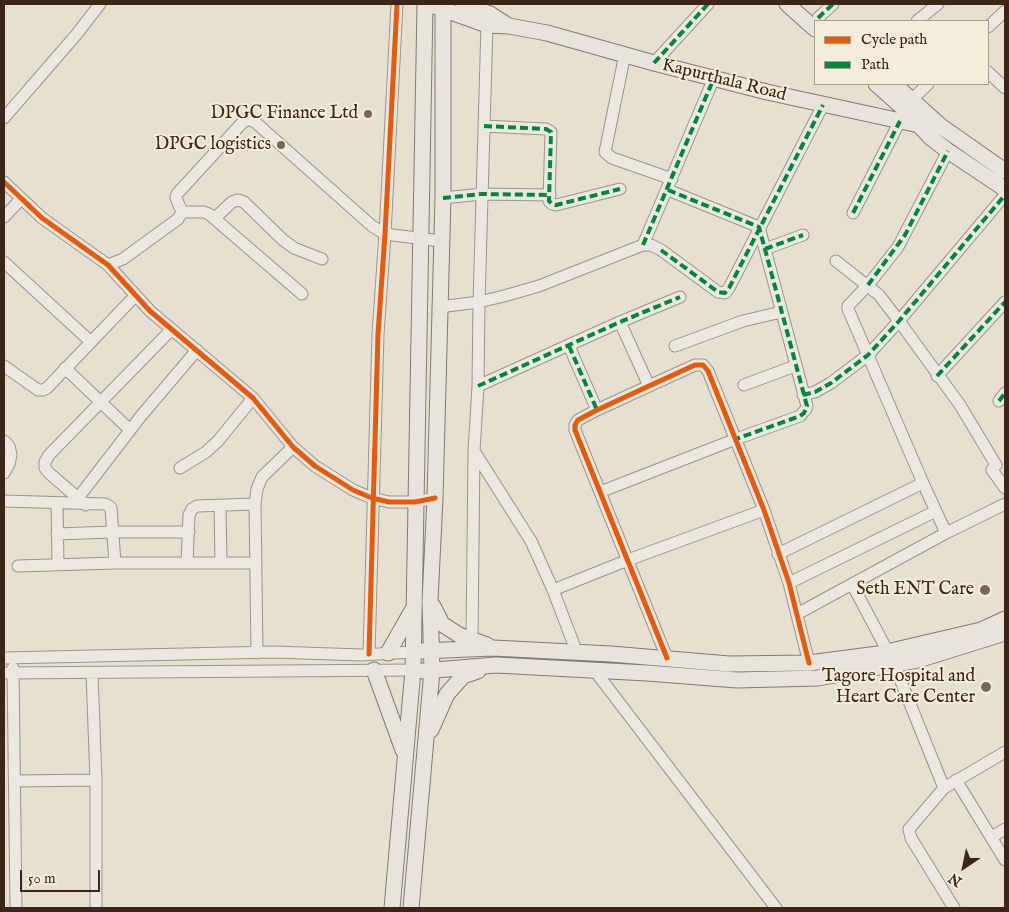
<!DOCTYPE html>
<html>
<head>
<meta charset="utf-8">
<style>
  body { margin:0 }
  #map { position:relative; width:1009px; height:912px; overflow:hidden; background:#e6e0d0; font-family:"IM FELL English",serif }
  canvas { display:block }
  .frame { position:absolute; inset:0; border:5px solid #3d2519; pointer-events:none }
  .legend { position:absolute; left:814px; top:20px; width:175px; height:65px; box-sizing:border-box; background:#f5edda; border:1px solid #ab9d8d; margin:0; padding:6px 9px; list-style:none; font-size:15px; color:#3d2519 }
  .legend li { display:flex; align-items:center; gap:10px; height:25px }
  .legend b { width:25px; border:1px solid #ab9d8d }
  .north { position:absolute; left:939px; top:842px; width:50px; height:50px; -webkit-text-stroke:4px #f5edda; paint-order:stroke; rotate:214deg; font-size:14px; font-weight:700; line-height:20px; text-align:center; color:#3d2519 }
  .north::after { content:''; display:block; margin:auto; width:18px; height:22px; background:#3d2519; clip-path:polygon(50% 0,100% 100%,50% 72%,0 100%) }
  .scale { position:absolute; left:20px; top:870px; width:80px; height:22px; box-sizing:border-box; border:2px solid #3d2519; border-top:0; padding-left:6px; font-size:15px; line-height:18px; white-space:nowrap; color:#3d2519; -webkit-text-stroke:4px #f5edda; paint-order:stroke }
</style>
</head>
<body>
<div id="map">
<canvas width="1009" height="912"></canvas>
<div class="frame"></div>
<ul class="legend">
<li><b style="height:6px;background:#e8590c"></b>Cycle path</li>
<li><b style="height:6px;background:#00873e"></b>Path</li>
</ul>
<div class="north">N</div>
<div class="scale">50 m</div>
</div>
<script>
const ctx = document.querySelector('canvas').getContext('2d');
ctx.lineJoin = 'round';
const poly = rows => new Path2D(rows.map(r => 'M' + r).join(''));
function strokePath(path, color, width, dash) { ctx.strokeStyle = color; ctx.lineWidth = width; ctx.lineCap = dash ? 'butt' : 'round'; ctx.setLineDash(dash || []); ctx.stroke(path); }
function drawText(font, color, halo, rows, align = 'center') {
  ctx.font = font + ' "IM FELL English",serif'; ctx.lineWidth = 4; ctx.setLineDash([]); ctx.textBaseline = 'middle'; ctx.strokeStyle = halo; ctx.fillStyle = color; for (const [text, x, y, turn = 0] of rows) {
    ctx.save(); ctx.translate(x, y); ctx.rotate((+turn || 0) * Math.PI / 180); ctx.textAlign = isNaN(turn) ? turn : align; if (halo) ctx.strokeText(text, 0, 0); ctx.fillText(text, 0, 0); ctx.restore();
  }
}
const minor = poly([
  [818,18,833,4],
  [917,21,938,4],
  [988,27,1005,11],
  [625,54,605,152,612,158,672,179],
  [654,63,708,4],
  [988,72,1005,88],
  [906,105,928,84],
  [4,118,76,35,100,4],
  [484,126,546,129,551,132,549,201,552,204,556,205,620,189],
  [4,182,42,218,108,265,150,311,253,398,293,447,315,466,353,490,372,498,389,502,415,502,435,498],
  [443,198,482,194,550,195],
  [182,212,204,212,209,214,302,294],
  [853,213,900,121],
  [4,217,21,199],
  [215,218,232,202,238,200,244,202,283,240,294,248,322,259],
  [643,245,714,78],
  [765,249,803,235],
  [836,261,879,295,899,321,960,405,996,465,992,470,1005,488],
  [4,262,91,342],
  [108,265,123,259,178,219,182,212,176,198,177,194,242,123,248,119,255,122,372,226,385,234,441,241],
  [439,307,479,302,504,296,539,286,643,245,651,245,661,250,718,292,725,293,729,288,823,105],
  [620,322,649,386],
  [569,346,597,410],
  [675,346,743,321,781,312],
  [4,366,38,390,43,390,47,388,135,296],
  [65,368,130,430],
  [937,376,1005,302],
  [744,385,795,366],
  [478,386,620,322,680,297],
  [803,395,815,392,831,383,868,355,899,321,1005,195],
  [999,401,1005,393],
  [4,441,9,446,11,455,9,464,4,473],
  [474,451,531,541,553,590,577,653],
  [180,468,206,452,218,441,253,398],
  [600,492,736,439,800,416,806,409,807,406,759,227,668,190],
  [78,498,141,416,197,350],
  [4,501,105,504,109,506,111,508,115,563],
  [57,503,58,564],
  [255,504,257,489,262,477,293,447],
  [86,505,49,473,45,468,45,462,49,455,171,330],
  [220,505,221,563],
  [946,533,923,483,848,309,848,306,868,285,898,247,948,151],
  [57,534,112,532,189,532],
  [778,554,923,483],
  [187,563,189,515,192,509,197,506,255,504,257,653],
  [18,566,115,563,256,563],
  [789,583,936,511],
  [852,584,888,652],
  [553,590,628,560,764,510],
  [797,614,946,533,1005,504],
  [472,640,474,451,478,386,479,302,487,25],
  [369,654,378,334,385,234,397,4],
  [4,658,274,652,361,655,413,652],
  [667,658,575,430,575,425,578,420,597,410,649,386,695,365,703,365,708,371,764,510,789,583,809,663],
  [894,664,944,788],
  [13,668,16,908],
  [595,671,776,908],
  [4,673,413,670],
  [92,673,96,780,96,908],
  [956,780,1005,860],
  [15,781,96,780],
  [992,837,1005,829],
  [954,908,911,838,909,829,944,788,1005,752]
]);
const major = poly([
  [463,4,490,14,507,25],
  [787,4,815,29],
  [434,6,487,25,509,26,547,33,654,63,767,92,919,125,942,127],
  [876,84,903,108,930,137,948,151,1005,189],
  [894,84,942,127,1005,171],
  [433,606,442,624,459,635,487,645],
  [422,651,493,648,611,654,729,664,809,663,878,654,981,630,1005,619],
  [388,653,413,609],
  [374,670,403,750],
  [423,671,496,665,647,673,737,680,818,678,918,660,1005,633],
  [431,730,447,694,463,676,478,671],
  [392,908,413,670,425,4],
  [411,908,432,671,430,601,435,498,443,198,443,4]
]);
strokePath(minor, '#9b948a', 13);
strokePath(major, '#827b72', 17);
strokePath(minor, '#ebe8e0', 11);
strokePath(major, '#e8e4db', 15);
strokePath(poly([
  [818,18,833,4],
  [654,63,708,4],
  [484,126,546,129,551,132,549,201,552,204,556,205,620,189],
  [668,190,759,227,807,406,804,413,800,416,736,439],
  [443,198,482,194,550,195],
  [853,213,900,121],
  [643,245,714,78],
  [765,249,803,235],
  [661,250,718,292,725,293,729,288,823,105],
  [868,285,905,235,948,151],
  [569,346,597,410],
  [937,376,1005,302],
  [478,386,620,322,680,297],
  [803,395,815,392,831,383,868,355,899,321,1005,195],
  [999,401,1005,393]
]), '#00873e', 4, [8, 4]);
strokePath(poly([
  [4,182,42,218,108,265,150,311,253,398,293,447,315,466,353,490,372,498,389,502,415,502,435,498],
  [369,654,378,334,385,234,397,4],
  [667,658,575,430,575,425,578,420,597,410,649,386,695,365,703,365,708,371,764,510,789,583,809,663]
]), '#e8590c', 5);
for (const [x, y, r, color] of [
  [368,114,5,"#786659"],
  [281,145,5,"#786659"],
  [985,590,6,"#786659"],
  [986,687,6,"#786659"]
]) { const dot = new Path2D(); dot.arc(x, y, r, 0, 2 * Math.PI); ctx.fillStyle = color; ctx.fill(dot); strokePath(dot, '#f5edda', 2); }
drawText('18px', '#3d2519', '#f5edda', [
  ["Kapurthala Road",724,81,14]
]);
drawText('18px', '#3d2519', '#f5edda', [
  ["DPGC Finance Ltd",358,114],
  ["DPGC logistics",271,145],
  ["Seth ENT Care",974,590],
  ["Tagore Hospital and",975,677],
  ["Heart Care Center",975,698]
], 'right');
</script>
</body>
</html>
